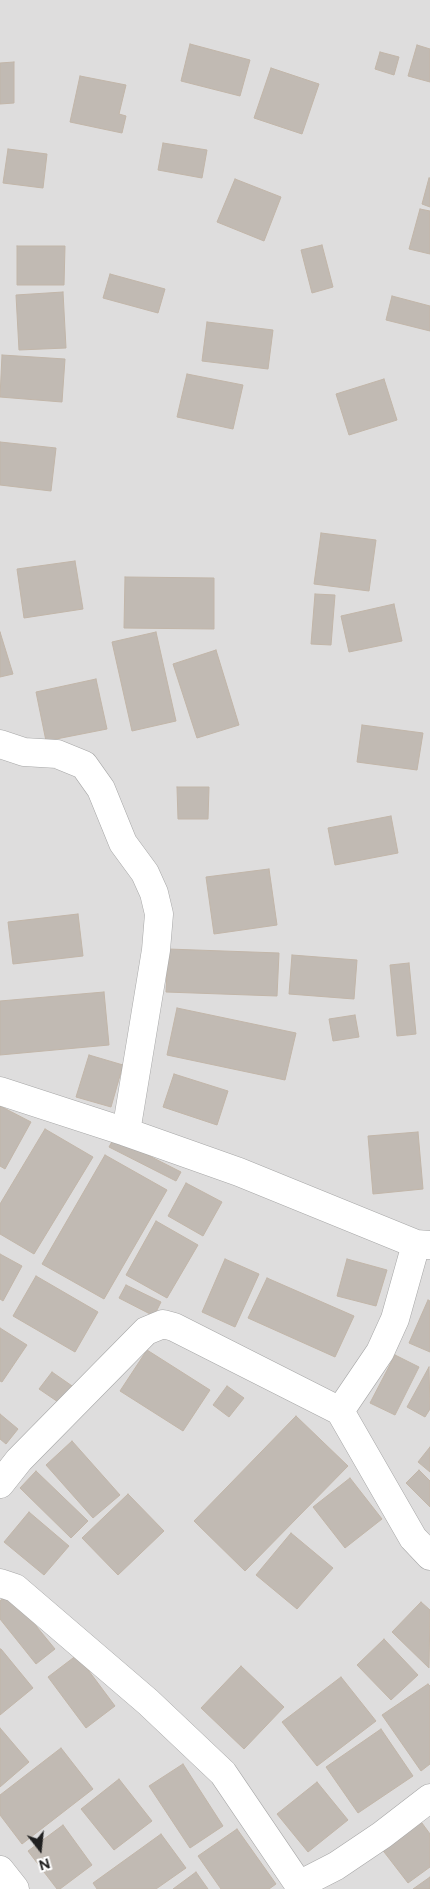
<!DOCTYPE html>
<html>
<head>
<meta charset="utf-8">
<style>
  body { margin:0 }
  #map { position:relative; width:430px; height:1889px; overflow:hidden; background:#f0eee6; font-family:Figtree,sans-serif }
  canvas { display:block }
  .north { position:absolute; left:15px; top:1824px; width:50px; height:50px; -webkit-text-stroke:4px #fff; paint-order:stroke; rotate:164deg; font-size:14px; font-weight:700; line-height:20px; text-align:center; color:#202020 }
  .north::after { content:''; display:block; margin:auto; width:18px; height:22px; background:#202020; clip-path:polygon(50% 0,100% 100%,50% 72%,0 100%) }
</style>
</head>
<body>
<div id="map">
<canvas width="430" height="1889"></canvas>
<div class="north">N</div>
</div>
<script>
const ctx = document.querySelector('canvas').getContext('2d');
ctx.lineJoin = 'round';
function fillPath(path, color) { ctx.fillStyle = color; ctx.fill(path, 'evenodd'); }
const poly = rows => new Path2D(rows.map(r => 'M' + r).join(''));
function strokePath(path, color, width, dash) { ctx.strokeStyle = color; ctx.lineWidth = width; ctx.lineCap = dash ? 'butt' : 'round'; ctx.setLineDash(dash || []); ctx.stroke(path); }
fillPath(poly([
  [0,0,430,0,430,1889,0,1889]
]), '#dedddd');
const building = poly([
  [190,44,250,60,240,96,181,81,190,44],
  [417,45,430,49,430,82,408,76,417,45],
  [380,52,399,57,394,75,375,69,380,52],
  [14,62,14,103,0,104,0,63,14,62],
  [271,68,319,84,302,134,254,118,271,68],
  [80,76,126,85,119,114,126,116,122,133,70,122,80,76],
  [163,143,207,150,202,178,158,170,163,143],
  [8,149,47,154,43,188,3,183,8,149],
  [429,178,430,178,430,207,422,204,429,178],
  [235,179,281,197,264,241,217,222,235,179],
  [420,209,430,211,430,254,409,249,420,209],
  [322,245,333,287,312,293,301,250,322,245],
  [17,246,65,246,64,285,17,285,17,246],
  [110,274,165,289,158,313,103,298,110,274],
  [63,292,66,348,19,350,16,295,63,292],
  [392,296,430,306,430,331,386,320,392,296],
  [207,322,273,330,268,369,202,361,207,322],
  [2,355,65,359,62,402,0,397,2,355],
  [187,374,243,385,233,429,177,417,187,374],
  [384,379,397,420,349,435,336,394,384,379],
  [0,442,56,448,51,491,0,485,0,442],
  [321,533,376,540,369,591,314,584,321,533],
  [75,561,83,609,24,618,17,569,75,561],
  [125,577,214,578,214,629,124,628,125,577],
  [315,594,335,595,331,645,311,644,315,594],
  [394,604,402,641,349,652,341,616,394,604],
  [0,632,13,674,0,677,0,632],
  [156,632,176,721,132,731,112,642,156,632],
  [216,650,239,725,197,738,173,664,216,650],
  [96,679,107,729,46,741,36,692,96,679],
  [362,725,423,733,417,770,357,762,362,725],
  [177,787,209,787,208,819,178,819,177,787],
  [391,816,398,853,335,865,328,828,391,816],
  [269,869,277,925,214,934,206,877,269,869],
  [78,914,83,956,13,964,8,922,78,914],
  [168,949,279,953,277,996,166,992,168,949],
  [292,955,357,960,354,999,289,994,292,955],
  [409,963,416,1034,397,1036,390,965,409,963],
  [104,992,109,1045,0,1055,0,1001,104,992],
  [177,1008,296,1033,285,1080,167,1055,177,1008],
  [355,1015,359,1037,333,1041,329,1019,355,1015],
  [89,1055,123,1065,111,1107,76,1097,89,1055],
  [174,1074,228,1091,217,1125,163,1107,174,1074],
  [0,1106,31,1122,5,1169,0,1166,0,1106],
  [45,1129,93,1157,34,1254,0,1234,0,1204,45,1129],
  [418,1132,423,1189,373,1194,368,1136,418,1132],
  [114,1138,181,1172,176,1181,109,1147,114,1138],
  [105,1155,167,1190,104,1299,42,1264,105,1155],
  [186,1183,222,1202,203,1236,168,1216,186,1183],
  [156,1221,198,1245,167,1298,126,1275,156,1221],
  [0,1254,22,1266,3,1301,0,1299,0,1254],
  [225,1259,259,1274,235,1327,202,1312,225,1259],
  [347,1259,387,1270,376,1306,337,1296,347,1259],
  [36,1276,98,1312,75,1352,13,1316,36,1276],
  [267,1278,354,1316,335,1357,248,1318,267,1278],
  [126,1285,161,1302,154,1316,119,1298,126,1285],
  [428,1300,430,1301,430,1352,409,1343,428,1300],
  [0,1328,27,1345,2,1382,0,1381,0,1328],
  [147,1350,210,1390,183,1431,120,1391,147,1350],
  [395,1355,419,1367,395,1415,370,1403,395,1355],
  [429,1367,430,1409,425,1417,407,1407,429,1367],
  [52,1372,75,1388,64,1406,39,1389,52,1372],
  [227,1386,244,1398,229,1417,213,1405,227,1386],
  [0,1414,18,1429,6,1444,0,1439,0,1414],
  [296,1416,348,1466,245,1571,194,1521,296,1416],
  [72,1441,120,1495,93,1518,46,1465,72,1441],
  [430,1447,430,1472,418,1462,430,1447],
  [419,1470,430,1481,430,1507,406,1483,419,1470],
  [36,1471,88,1521,71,1538,20,1488,36,1471],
  [350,1478,382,1519,345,1548,313,1507,350,1478],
  [128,1494,164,1531,118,1575,82,1538,128,1494],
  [29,1512,69,1546,44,1575,4,1542,29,1512],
  [291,1533,333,1568,297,1609,256,1575,291,1533],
  [9,1593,55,1649,36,1664,0,1619,0,1601,9,1593],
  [421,1602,430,1610,429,1668,392,1632,421,1602],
  [384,1639,418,1675,391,1700,357,1665,384,1639],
  [0,1649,1,1649,33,1688,0,1715,0,1649],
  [77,1655,115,1706,86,1728,48,1677,77,1655],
  [241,1666,284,1707,244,1749,201,1708,241,1666],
  [341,1677,376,1721,317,1766,282,1722,341,1677],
  [428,1684,430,1686,430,1764,421,1771,382,1715,428,1684],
  [0,1728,29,1762,0,1787,0,1728],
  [381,1729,413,1776,358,1813,326,1767,381,1729],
  [61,1748,93,1789,22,1844,0,1815,0,1795,61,1748],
  [183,1764,223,1826,190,1848,149,1786,183,1764],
  [119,1779,152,1821,114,1850,81,1809,119,1779],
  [317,1782,348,1820,308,1852,277,1814,317,1782],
  [419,1819,430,1834,430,1867,408,1883,381,1848,419,1819],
  [63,1825,92,1865,60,1889,57,1889,28,1851,63,1825],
  [237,1829,276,1884,269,1889,221,1889,198,1856,237,1829],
  [161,1834,186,1868,156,1889,97,1889,93,1883,161,1834],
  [196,1872,208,1889,173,1889,196,1872],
  [430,1877,430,1889,413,1889,430,1877]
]);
fillPath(building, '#c1bab3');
strokePath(building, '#c2b6a9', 1);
const street = poly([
  [0,744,24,752,57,754,84,765,101,789,123,843,145,873,154,893,159,914,156,950,126,1132],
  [0,1091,126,1132,239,1172,416,1244,430,1245],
  [340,1411,380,1352,395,1319,416,1244],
  [0,1484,19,1460,146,1331,163,1324,174,1327,340,1411,413,1538,430,1556],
  [0,1583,15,1588,148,1702,223,1773,299,1885,304,1889],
  [0,1870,15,1889],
  [299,1885,336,1866,382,1835,430,1798]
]);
strokePath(street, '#a7a7a7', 29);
strokePath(street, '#fff', 28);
</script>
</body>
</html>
